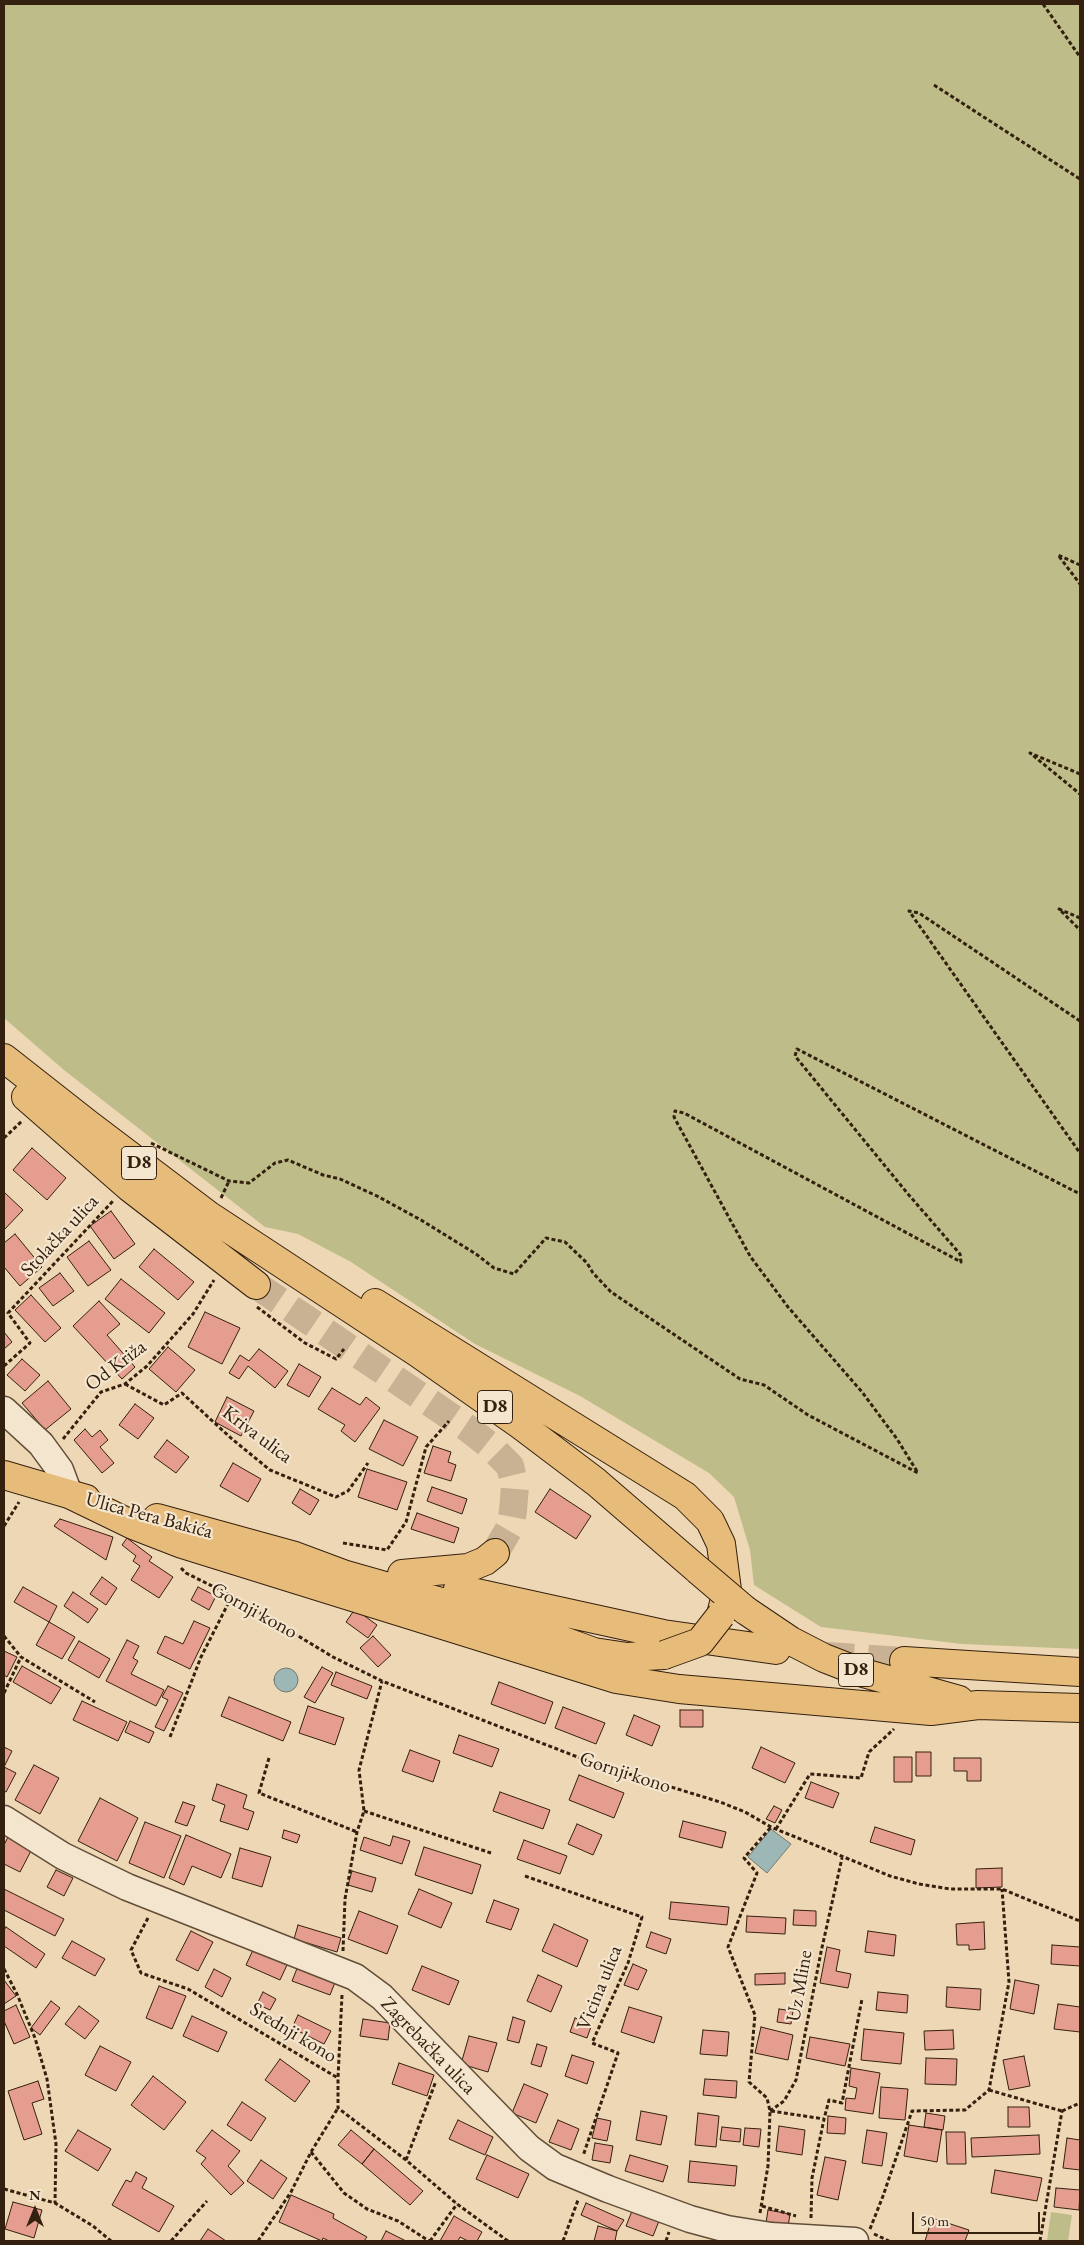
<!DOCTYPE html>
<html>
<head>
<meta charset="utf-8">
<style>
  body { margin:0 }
  #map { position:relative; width:1084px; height:2245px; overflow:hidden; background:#eed7b4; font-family:"EB Garamond",serif }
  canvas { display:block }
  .frame { position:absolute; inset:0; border:5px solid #34200e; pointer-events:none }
  .north { position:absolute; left:10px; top:2185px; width:50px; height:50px; -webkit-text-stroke:4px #f4e5ce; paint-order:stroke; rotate:0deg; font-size:14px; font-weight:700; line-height:20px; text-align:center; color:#34200e }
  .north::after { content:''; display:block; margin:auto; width:18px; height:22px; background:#34200e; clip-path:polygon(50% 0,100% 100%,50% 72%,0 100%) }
  .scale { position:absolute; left:912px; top:2212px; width:128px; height:22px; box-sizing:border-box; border:2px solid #34200e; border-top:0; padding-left:6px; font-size:15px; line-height:18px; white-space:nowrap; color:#34200e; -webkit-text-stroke:4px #f4e5ce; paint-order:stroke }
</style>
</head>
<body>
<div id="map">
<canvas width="1084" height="2245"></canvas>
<div class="frame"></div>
<div class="north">N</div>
<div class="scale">50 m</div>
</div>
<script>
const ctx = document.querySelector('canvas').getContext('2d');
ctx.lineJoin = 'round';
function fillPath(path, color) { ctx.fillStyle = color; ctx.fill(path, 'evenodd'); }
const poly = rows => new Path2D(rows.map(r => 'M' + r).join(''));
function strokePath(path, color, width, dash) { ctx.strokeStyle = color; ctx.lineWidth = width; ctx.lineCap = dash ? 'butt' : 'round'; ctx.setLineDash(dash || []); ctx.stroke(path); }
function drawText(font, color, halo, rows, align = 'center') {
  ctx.font = font + ' "EB Garamond",serif'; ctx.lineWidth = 4.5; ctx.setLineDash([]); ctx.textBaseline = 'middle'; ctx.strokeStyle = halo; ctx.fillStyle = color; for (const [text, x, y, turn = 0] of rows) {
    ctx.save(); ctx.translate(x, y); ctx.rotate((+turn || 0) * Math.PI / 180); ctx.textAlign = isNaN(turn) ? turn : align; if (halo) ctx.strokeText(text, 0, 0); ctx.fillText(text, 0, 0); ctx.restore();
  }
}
fillPath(poly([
  [4,4,1080,4,1080,1649,962,1644,821,1627,754,1585,750,1550,734,1497,709,1473,580,1396,475,1344,351,1262,298,1234,265,1227,64,1070,4,1018],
  [1051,2212,1072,2215,1068,2241,1047,2241]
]), '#bebd89');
const water = poly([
  '274 1680a12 12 0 1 1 24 0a12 12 0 1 1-24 0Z',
  [771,1829,791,1844,767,1873,748,1857,771,1829]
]);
fillPath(water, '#9cb7b6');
strokePath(water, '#727b73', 1);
const building = poly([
  [32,1148,66,1178,47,1200,13,1170,32,1148],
  [4,1192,23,1210,4,1230,4,1192],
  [111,1211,135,1244,114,1259,90,1226,111,1211],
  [15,1234,42,1267,20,1286,4,1267,4,1243,15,1234],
  [89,1241,111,1270,88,1286,67,1257,89,1241],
  [154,1249,194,1282,178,1300,139,1267,154,1249],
  [60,1273,74,1291,53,1306,39,1288,60,1273],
  [121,1279,165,1313,149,1333,105,1299,121,1279],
  [31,1295,61,1328,45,1342,15,1310,31,1295],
  [99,1301,120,1324,107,1335,135,1367,122,1379,73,1326,99,1301],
  [205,1312,240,1328,222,1364,188,1347,205,1312],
  [4,1332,12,1342,4,1349,4,1332],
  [168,1347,195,1370,176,1392,149,1369,168,1347],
  [259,1349,288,1371,275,1388,248,1366,239,1379,229,1373,240,1355,249,1361,259,1349],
  [22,1359,40,1375,25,1391,7,1375,22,1359],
  [299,1364,321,1377,309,1397,287,1385,299,1364],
  [48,1381,71,1409,45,1430,22,1403,48,1381],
  [332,1388,360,1405,366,1397,380,1408,355,1442,341,1431,345,1425,318,1409,332,1388],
  [227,1397,254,1411,241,1436,215,1422,227,1397],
  [135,1404,154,1418,138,1439,119,1425,135,1404],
  [384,1420,418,1437,403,1466,369,1449,384,1420],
  [85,1429,92,1437,100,1430,108,1440,100,1447,114,1463,102,1473,74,1440,85,1429],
  [167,1440,189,1457,176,1473,154,1457,167,1440],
  [433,1446,451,1452,448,1462,456,1465,451,1481,424,1473,433,1446],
  [233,1463,261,1479,248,1502,220,1486,233,1463],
  [367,1469,407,1482,397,1510,358,1497,367,1469],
  [432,1487,467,1499,462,1514,427,1501,432,1487],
  [300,1489,319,1500,310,1515,292,1503,300,1489],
  [550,1489,591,1516,576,1539,535,1512,550,1489],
  [417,1513,459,1528,454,1543,411,1529,417,1513],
  [60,1519,113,1537,106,1560,54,1526,60,1519],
  [127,1538,152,1557,149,1561,173,1577,159,1598,131,1580,140,1566,133,1561,136,1556,122,1545,127,1538],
  [102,1577,117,1588,106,1605,90,1594,102,1577],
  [23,1587,57,1606,49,1622,14,1602,23,1587],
  [198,1587,216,1596,209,1610,191,1600,198,1587],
  [73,1592,98,1609,88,1623,64,1606,73,1592],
  [355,1609,377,1625,368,1638,346,1622,355,1609],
  [194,1621,210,1628,190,1669,157,1653,165,1636,183,1644,194,1621],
  [49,1622,75,1637,62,1659,36,1645,49,1622],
  [373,1636,391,1655,378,1667,360,1648,373,1636],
  [127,1640,139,1646,133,1658,138,1661,131,1674,164,1690,156,1706,106,1681,127,1640],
  [79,1641,110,1659,99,1678,68,1660,79,1641],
  [4,1651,17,1657,7,1677,4,1675,4,1651],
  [22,1666,61,1688,51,1704,13,1682,22,1666],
  [322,1667,333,1673,315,1703,304,1697,322,1667],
  [336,1672,372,1686,367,1699,331,1685,336,1672],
  [499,1682,553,1702,545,1724,491,1704,499,1682],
  [168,1686,183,1693,164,1731,155,1727,168,1700,162,1697,168,1686],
  [229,1697,291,1722,283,1741,221,1716,229,1697],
  [82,1701,127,1722,118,1741,73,1720,82,1701],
  [308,1706,344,1718,335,1745,299,1733,308,1706],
  [563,1707,605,1723,596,1744,555,1728,563,1707],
  [680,1710,703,1710,703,1727,680,1727,680,1710],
  [634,1715,660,1726,652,1746,626,1735,634,1715],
  [130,1721,154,1732,149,1743,125,1732,130,1721],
  [459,1735,499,1749,492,1767,453,1753,459,1735],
  [4,1747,12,1751,4,1767,16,1773,6,1792,4,1791,4,1747],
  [761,1747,795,1763,785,1783,752,1768,761,1747],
  [410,1750,440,1761,433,1782,402,1771,410,1750],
  [916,1752,931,1752,931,1776,916,1776,916,1752],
  [894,1757,912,1757,912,1782,894,1782,894,1757],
  [954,1758,981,1758,981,1781,967,1781,967,1771,954,1771,954,1758],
  [34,1765,59,1778,40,1814,15,1800,34,1765],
  [579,1775,624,1793,614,1818,569,1800,579,1775],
  [811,1782,839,1793,833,1808,805,1798,811,1782],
  [217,1784,247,1795,243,1808,254,1812,248,1830,220,1821,225,1805,212,1800,217,1784],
  [500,1792,550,1810,543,1829,493,1811,500,1792],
  [100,1798,138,1818,117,1861,78,1841,100,1798],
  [183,1802,195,1806,187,1826,175,1822,183,1802],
  [774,1806,782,1810,775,1823,766,1819,774,1806],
  [683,1821,726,1832,722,1848,679,1837,683,1821],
  [145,1822,181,1836,164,1878,129,1863,145,1822],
  [577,1824,602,1835,593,1855,568,1844,577,1824],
  [875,1827,915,1840,911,1855,870,1842,875,1827],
  [284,1830,300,1835,297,1843,282,1838,284,1830],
  [9,1835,33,1847,20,1872,4,1864,4,1845,9,1835],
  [186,1835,231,1854,221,1878,192,1866,184,1885,169,1878,186,1835],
  [393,1836,410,1841,402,1864,360,1850,364,1837,390,1846,393,1836],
  [524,1840,567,1856,560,1874,517,1859,524,1840],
  [424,1847,481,1865,472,1894,415,1875,424,1847],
  [240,1848,271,1857,262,1887,232,1878,240,1848],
  [1002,1868,1002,1887,976,1888,976,1869,1002,1868],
  [56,1870,73,1878,64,1896,47,1887,56,1870],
  [352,1871,376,1878,372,1892,348,1885,352,1871],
  [4,1889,64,1919,55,1936,4,1910,4,1889],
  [419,1889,452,1903,441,1928,408,1914,419,1889],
  [494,1900,519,1909,511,1930,486,1922,494,1900],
  [671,1902,729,1907,727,1925,669,1919,671,1902],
  [794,1910,816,1911,816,1926,793,1925,794,1910],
  [359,1911,398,1926,387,1954,348,1939,359,1911],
  [747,1916,786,1918,785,1934,746,1932,747,1916],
  [984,1922,985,1949,969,1950,969,1945,957,1945,956,1924,984,1922],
  [554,1924,588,1940,577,1967,542,1951,554,1924],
  [298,1925,341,1938,337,1952,294,1939,298,1925],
  [6,1927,45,1954,36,1968,4,1946,4,1930,6,1927],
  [191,1931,213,1942,198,1971,176,1960,191,1931],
  [868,1931,896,1935,894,1956,865,1952,868,1931],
  [651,1932,671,1939,666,1954,646,1947,651,1932],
  [72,1941,105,1959,95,1976,62,1958,72,1941],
  [1052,1945,1080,1947,1080,1966,1051,1964,1052,1945],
  [827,1947,840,1950,836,1971,851,1974,848,1988,820,1983,827,1947],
  [253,1950,287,1965,280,1980,246,1965,253,1950],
  [633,1964,647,1970,638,1990,624,1985,633,1964],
  [298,1966,336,1980,330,1995,292,1981,298,1966],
  [422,1966,459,1981,449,2005,412,1990,422,1966],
  [214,1969,231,1978,222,1997,205,1987,214,1969],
  [785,1973,785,1984,755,1985,755,1974,785,1973],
  [538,1975,562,1986,551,2012,527,2001,538,1975],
  [4,1980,16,1996,4,2004,4,1980],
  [1015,1980,1039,1985,1034,2014,1010,2009,1015,1980],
  [159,1986,186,1996,172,2029,146,2018,159,1986],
  [947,1987,981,1989,980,2010,946,2007,947,1987],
  [263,1992,276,1999,270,2010,257,2004,263,1992],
  [878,1992,908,1995,907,2013,876,2010,878,1992],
  [51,2001,60,2008,40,2035,31,2028,51,2001],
  [1058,2004,1080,2007,1080,2032,1054,2029,1058,2004],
  [16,2005,30,2037,14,2044,4,2021,4,2011,16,2005],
  [79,2006,99,2021,85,2039,65,2024,79,2006],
  [629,2007,662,2017,654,2043,621,2032,629,2007],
  [779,2009,793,2011,791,2024,777,2022,779,2009],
  [298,2015,331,2031,324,2044,292,2028,298,2015],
  [192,2016,227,2032,218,2052,183,2036,192,2016],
  [513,2017,525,2021,519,2043,507,2040,513,2017],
  [575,2018,592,2024,587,2038,570,2032,575,2018],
  [363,2019,390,2023,388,2040,360,2036,363,2019],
  [761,2027,793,2035,788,2060,755,2053,761,2027],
  [864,2029,904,2033,901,2064,861,2060,864,2029],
  [703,2030,729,2032,727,2056,700,2054,703,2030],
  [953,2030,954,2049,925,2050,924,2031,953,2030],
  [469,2036,497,2043,488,2072,461,2064,469,2036],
  [810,2037,850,2044,845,2066,806,2058,810,2037],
  [537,2044,547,2047,541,2067,531,2064,537,2044],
  [100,2046,131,2062,116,2091,85,2075,100,2046],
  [572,2055,594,2062,587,2084,565,2076,572,2055],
  [1024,2056,1030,2086,1009,2090,1003,2060,1024,2056],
  [926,2058,957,2059,956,2085,925,2084,926,2058],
  [280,2059,310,2081,295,2102,265,2080,280,2059],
  [399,2063,434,2075,427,2096,392,2084,399,2063],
  [851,2068,880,2073,873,2114,845,2110,846,2098,855,2099,857,2088,849,2086,851,2068],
  [153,2076,186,2102,164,2130,131,2105,153,2076],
  [705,2079,737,2081,736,2098,703,2095,705,2079],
  [38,2081,44,2099,32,2103,42,2134,24,2140,8,2091,38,2081],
  [524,2084,548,2094,536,2123,512,2113,524,2084],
  [881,2087,908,2089,905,2120,879,2118,881,2087],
  [242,2102,266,2118,251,2141,227,2125,242,2102],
  [1008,2107,1029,2107,1030,2127,1008,2127,1008,2107],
  [641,2111,667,2116,661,2145,636,2140,641,2111],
  [698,2113,719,2116,716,2147,695,2145,698,2113],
  [926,2113,945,2116,943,2130,924,2127,926,2113],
  [828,2116,846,2118,845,2134,827,2133,828,2116],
  [597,2118,611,2121,607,2141,592,2138,597,2118],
  [458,2120,493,2137,485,2155,449,2139,458,2120],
  [558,2120,579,2129,571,2150,549,2142,558,2120],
  [909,2125,942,2130,937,2162,904,2156,909,2125],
  [779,2126,805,2130,802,2155,776,2151,779,2126],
  [722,2127,741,2129,740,2142,720,2140,722,2127],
  [745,2128,761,2129,759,2147,743,2145,745,2128],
  [78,2130,111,2149,98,2171,65,2151,78,2130],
  [212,2130,240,2151,228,2166,244,2183,231,2195,201,2164,206,2158,196,2151,212,2130],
  [351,2130,374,2149,362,2164,338,2145,351,2130],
  [867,2130,887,2133,882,2166,862,2163,867,2130],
  [946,2132,965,2132,966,2164,947,2164,946,2132],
  [1039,2135,1040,2154,972,2157,971,2138,1039,2135],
  [1067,2138,1080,2140,1080,2170,1063,2168,1067,2138],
  [595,2143,613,2146,610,2163,592,2160,595,2143],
  [374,2149,423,2191,410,2205,362,2164,374,2149],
  [487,2155,529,2174,518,2198,476,2179,487,2155],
  [630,2155,668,2166,663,2182,625,2171,630,2155],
  [825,2157,846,2161,838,2200,817,2195,825,2157],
  [261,2160,287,2178,273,2199,247,2181,261,2160],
  [690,2161,737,2166,735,2186,688,2182,690,2161],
  [995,2170,1042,2178,1037,2201,991,2193,995,2170],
  [136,2172,147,2178,142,2188,174,2206,159,2232,112,2205,126,2180,131,2182,136,2172],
  [1056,2188,1080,2190,1079,2210,1054,2207,1056,2188],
  [291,2195,334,2214,333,2218,367,2237,364,2241,329,2241,323,2238,322,2241,279,2222,291,2195],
  [13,2202,42,2210,34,2238,5,2229,13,2202],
  [586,2203,624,2220,617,2231,581,2215,586,2203],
  [768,2210,790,2214,788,2227,766,2223,768,2210],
  [632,2211,659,2221,653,2236,626,2226,632,2211],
  [454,2216,482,2232,477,2241,468,2241,460,2237,458,2241,440,2241,454,2216],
  [932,2218,969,2230,965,2241,925,2241,932,2218],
  [598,2226,617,2231,615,2241,594,2241,598,2226],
  [208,2229,226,2241,200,2241,208,2229],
  [386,2231,406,2241,381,2241,386,2231]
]);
fillPath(building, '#e59d8f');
strokePath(building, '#34200e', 1);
strokePath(poly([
  [256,1285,466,1427,489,1445,510,1466,515,1486,513,1511,510,1527,495,1553],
  [826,1656,904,1661]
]), '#c9b293', 28, [28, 14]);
const minor = poly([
  [4,1410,41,1444,60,1470,69,1494],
  [4,1819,63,1856,127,1887,355,1977,382,1997,529,2148,555,2167,608,2189,690,2219,727,2229,771,2236,855,2241]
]);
const major = poly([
  [4,1058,88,1124,208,1215,418,1353,522,1426,596,1482,698,1570],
  [26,1097,129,1187,256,1285],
  [375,1303,685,1496,710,1521,721,1544,727,1590,722,1611],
  [4,1475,86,1499],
  [69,1494,133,1525,182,1544,616,1679,679,1689,931,1711,978,1705,1080,1708],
  [157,1518,295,1556,346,1575,508,1621,594,1652,627,1657,664,1655],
  [402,1574,468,1568,485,1561,495,1553],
  [458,1589,663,1634,776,1650],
  [745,1610,791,1641,824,1658,860,1672,959,1700],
  [904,1661,1080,1672]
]);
strokePath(minor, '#624e38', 29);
strokePath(major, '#34200e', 30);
strokePath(poly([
  [1043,4,1080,57],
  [934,85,1080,179],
  [1080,565,1058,555,1080,584],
  [1080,774,1030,753,1080,794],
  [1080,918,1059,909,1080,930],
  [1080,1021,919,913,909,911,1080,1153],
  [4,1138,22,1121],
  [151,1143,229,1181,249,1183,275,1163,288,1160,323,1175,340,1179,377,1196,421,1220,476,1254,494,1268,514,1274,546,1238,565,1242,587,1263,593,1273,611,1292,740,1379,764,1385,808,1415,918,1473,897,1439,862,1392,788,1307,750,1256,674,1117,675,1111,684,1113,961,1262,960,1254,908,1194,795,1056,797,1049,1080,1194],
  [221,1198,229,1181],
  [257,1307,305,1343,336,1359,344,1349],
  [4,1366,30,1343,8,1313,113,1201],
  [125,1384,164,1405,182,1393,232,1439,270,1470,336,1497,348,1491,368,1463],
  [63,1439,101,1392,125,1384,147,1366,193,1314,214,1280],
  [4,1526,19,1502],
  [343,1543,387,1550,406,1522,426,1447,449,1421],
  [181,1568,186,1573,232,1596,333,1657,382,1681,593,1763,720,1802,745,1812,771,1827,890,1876,919,1884,950,1889,1002,1889,1080,1921],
  [4,1636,21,1657,95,1702],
  [4,1693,21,1657],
  [170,1737,201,1657,232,1596],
  [269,1758,259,1793,357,1832],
  [364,1811,491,1853],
  [776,1829,810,1774,861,1778,869,1752,894,1729],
  [525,1876,642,1917,628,1963,592,2043,618,2053,583,2156],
  [148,1918,131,1950,141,1973,188,1989,338,2078],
  [343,1951,345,1899,357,1832,364,1811,359,1770,382,1681],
  [4,1969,17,1994,35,2038,47,2079,56,2144,55,2203],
  [342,1995,338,2078,338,2108,406,2160,457,2204,508,2241],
  [989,2090,1062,2111],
  [770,2111,784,2101,796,2080,821,1952,842,1858],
  [771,2111,824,2119],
  [1062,2111,1080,2103],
  [311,2152,344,2193,367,2209,398,2221,429,2241],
  [406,2160,436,2081],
  [4,2189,55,2203,93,2226,111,2241],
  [762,2206,796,2216],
  [760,2213,768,2166,770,2111,767,2098,749,2082,755,2015,728,1947,757,1873,744,1858,771,1827],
  [811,2218,812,2178,824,2119,829,2100,842,2103,862,1999],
  [870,2229,883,2196,912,2111,965,2110,989,2090,1009,1982,1002,1889],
  [874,2234,889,2241],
  [171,2241,207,2201],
  [258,2241,291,2192,311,2152,338,2108],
  [430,2241,457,2204],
  [563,2241,578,2200],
  [666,2241,669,2232],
  [1040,2241,1062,2111]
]), '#34200e', 3, [4, 2.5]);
strokePath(minor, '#f4e5ce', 26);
strokePath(major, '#e7bc7a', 28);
const majorBridge = poly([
  [698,1570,745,1610],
  [664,1655,700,1642,721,1615]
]);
strokePath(majorBridge, '#34200e', 30, []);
strokePath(majorBridge, '#e7bc7a', 28);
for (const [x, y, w] of [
  [139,1163,35],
  [495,1407,35],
  [856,1670,35]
]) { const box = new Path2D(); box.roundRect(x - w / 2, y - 16.5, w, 33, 4); ctx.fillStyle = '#f4e5ce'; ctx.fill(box); strokePath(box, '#34200e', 1); }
drawText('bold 19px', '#34200e', null, [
  ["D8",139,1163],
  ["D8",495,1407],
  ["D8",856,1670]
]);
drawText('20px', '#34200e', '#f4e5ce', [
  ["Stolačka ulica",60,1236,-47],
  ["Od Križa",116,1366,-37],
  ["Kriva ulica",257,1435,37],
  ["Ulica Pera Bakića",149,1516,15],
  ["Gornji kono",254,1611,29],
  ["Gornji kono",625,1773,18],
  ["Uz Mline",800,1986,-80],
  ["Vicina ulica",600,1988,-68],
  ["Srednji kono",293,2033,31],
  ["Zagrebačka ulica",428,2046,46]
]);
</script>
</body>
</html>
